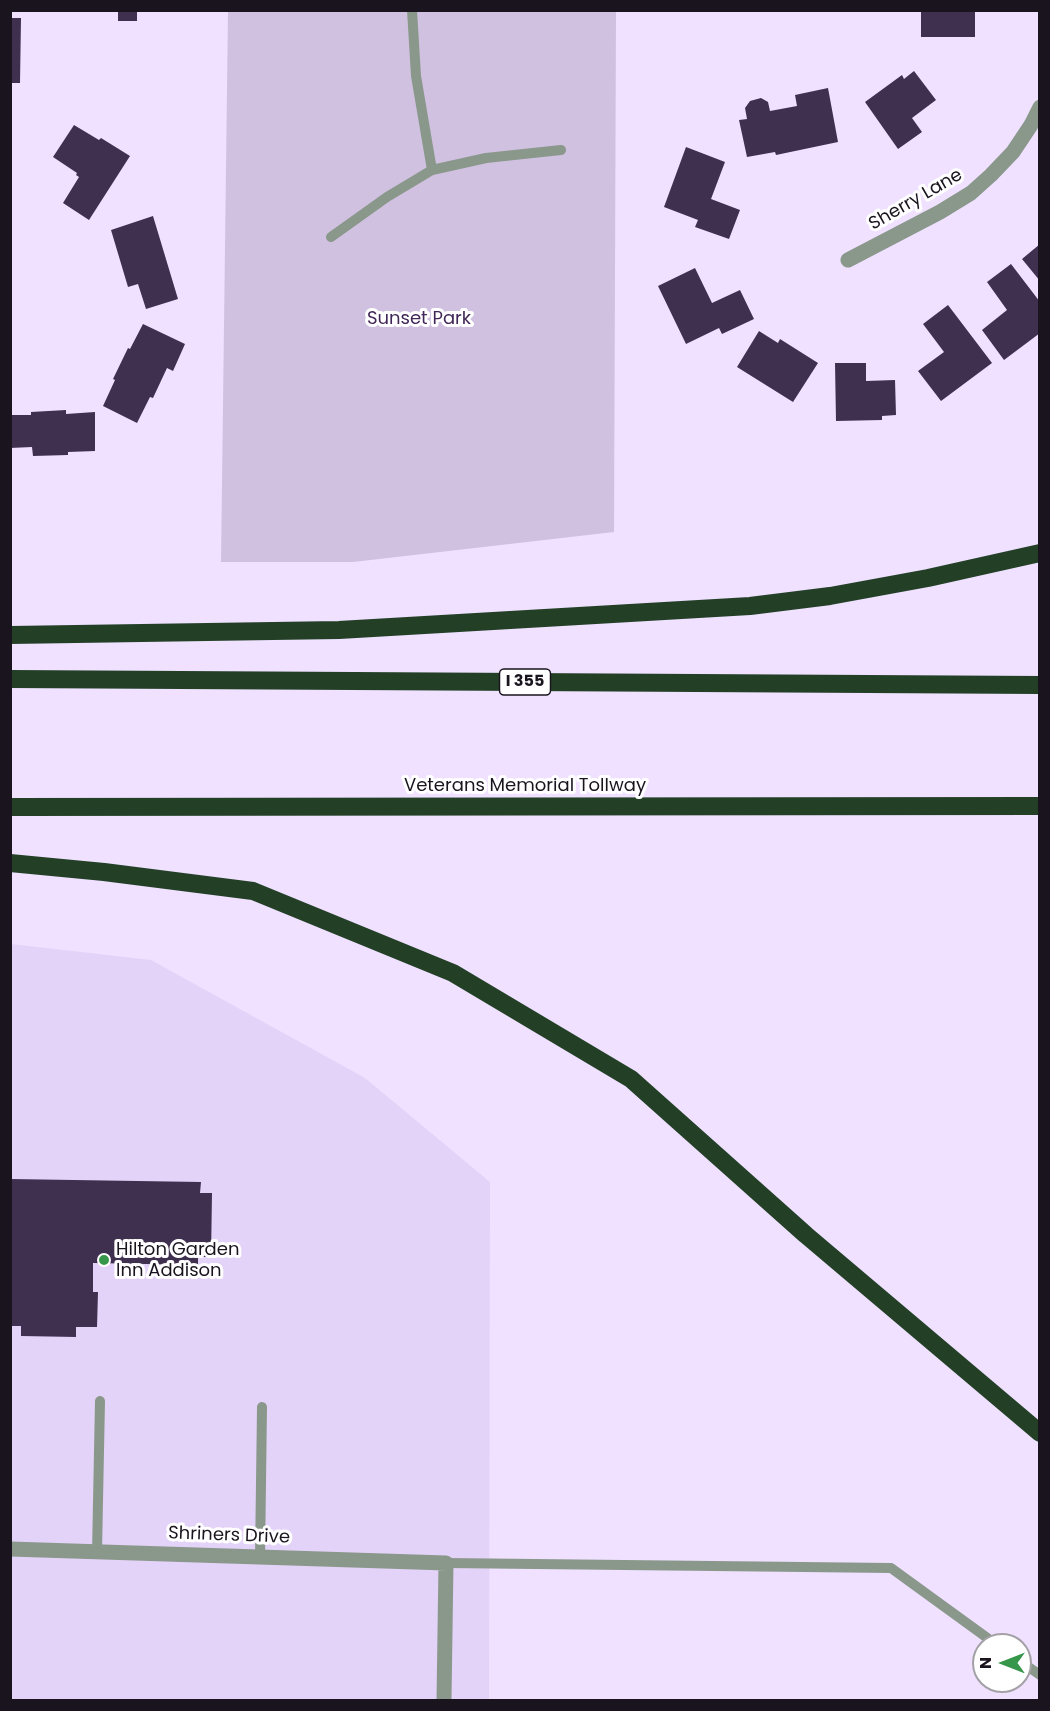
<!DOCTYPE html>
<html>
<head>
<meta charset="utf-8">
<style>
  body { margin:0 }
  #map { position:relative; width:1050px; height:1711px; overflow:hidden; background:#efe1ff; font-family:Poppins,sans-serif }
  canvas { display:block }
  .frame { position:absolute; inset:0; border:12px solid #19141e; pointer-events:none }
  .north { position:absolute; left:972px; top:1633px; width:60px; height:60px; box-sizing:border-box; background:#fff; border:2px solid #a3a1a5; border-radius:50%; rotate:270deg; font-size:16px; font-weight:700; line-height:24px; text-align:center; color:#19141e }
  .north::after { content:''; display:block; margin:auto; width:21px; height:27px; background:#36964a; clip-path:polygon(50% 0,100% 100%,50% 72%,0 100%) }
</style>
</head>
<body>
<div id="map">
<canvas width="1050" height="1711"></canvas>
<div class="frame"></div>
<div class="north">N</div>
</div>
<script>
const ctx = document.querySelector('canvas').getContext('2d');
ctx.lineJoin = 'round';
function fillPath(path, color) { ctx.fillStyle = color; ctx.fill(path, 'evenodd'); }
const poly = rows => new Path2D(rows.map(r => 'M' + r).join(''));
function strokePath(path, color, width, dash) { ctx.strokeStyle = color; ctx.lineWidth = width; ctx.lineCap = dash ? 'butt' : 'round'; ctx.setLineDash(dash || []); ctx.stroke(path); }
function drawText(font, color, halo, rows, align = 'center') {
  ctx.font = font + ' Poppins,sans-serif'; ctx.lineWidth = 6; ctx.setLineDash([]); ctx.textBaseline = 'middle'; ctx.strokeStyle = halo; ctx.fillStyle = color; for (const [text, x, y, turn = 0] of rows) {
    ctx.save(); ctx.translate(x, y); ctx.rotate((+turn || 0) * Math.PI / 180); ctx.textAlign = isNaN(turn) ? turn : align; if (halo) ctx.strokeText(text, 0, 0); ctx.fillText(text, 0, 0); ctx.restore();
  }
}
fillPath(poly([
  [11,944,151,960,365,1078,490,1182,489,1700,11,1700]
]), '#e4d3f8');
fillPath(poly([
  [228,11,616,11,614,532,353,562,221,562]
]), '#d0c1e1');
fillPath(poly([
  [118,10,137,10,137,21,118,21],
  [921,10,975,10,975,37,921,37],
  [10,18,21,18,20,83,10,83],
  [914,71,936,100,912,118,922,132,898,149,865,102,902,75,904,79],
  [828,88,838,142,776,155,775,152,747,157,739,120,747,119,745,108,750,101,761,98,768,102,770,111,797,106,795,95],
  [74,125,99,140,101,138,130,156,89,220,63,203,79,177,76,175,77,173,53,157],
  [686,147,725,162,711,199,740,210,729,239,695,227,698,220,664,207],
  [153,216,178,299,146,309,138,284,128,287,111,230],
  [1040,244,1040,281,1022,259],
  [1011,264,1040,302,1040,333,1004,360,982,330,1007,310,987,282],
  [695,268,712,303,740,290,754,319,722,334,719,328,686,344,658,286],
  [948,305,992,363,941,401,918,371,944,352,923,324],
  [143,324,185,344,173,371,167,368,153,398,150,397,137,423,103,406,115,380,113,379,128,348,130,349],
  [759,331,778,343,780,339,818,363,793,402,737,367],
  [835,363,866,363,866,381,895,380,896,415,882,416,882,420,836,421],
  [66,410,66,414,95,412,95,451,68,452,68,455,33,456,32,447,10,448,10,415,31,415,31,412],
  [10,1179,201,1182,200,1193,212,1193,211,1257,198,1257,198,1265,93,1263,93,1292,98,1292,97,1327,76,1327,76,1337,21,1336,21,1326,10,1326]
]), '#40304f');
strokePath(poly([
  [412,10,416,76,432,170],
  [331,237,387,197,432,170,486,158,561,150],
  [97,1552,100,1401],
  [260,1557,262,1407],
  [446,1563,891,1568,997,1645],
  [1020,1661,1040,1675]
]), '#8a988b', 10);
strokePath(poly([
  [848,260,940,212,971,193,991,175,1013,152,1031,125,1040,107],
  [10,1549,446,1563,444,1700]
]), '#8a988b', 15);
strokePath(poly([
  [10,635,339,630,750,606,830,596,928,578,1040,553],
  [10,679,1040,685],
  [10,807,1040,806],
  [10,863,104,872,253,891,453,973,631,1079,806,1235,1040,1433]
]), '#234027', 18);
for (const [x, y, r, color] of [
  [104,1260,6,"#36964a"]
]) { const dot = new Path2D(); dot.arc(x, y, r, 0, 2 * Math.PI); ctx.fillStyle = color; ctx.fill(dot); strokePath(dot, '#fff', 2); }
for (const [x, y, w] of [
  [525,682,51]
]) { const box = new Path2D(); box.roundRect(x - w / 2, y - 13, w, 26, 4.5); ctx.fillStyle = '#fff'; ctx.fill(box); strokePath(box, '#19141e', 1.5); }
drawText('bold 16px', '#19141e', null, [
  ["I 355",525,682]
]);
drawText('18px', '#19141e', '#fff', [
  ["Sherry Lane",916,200,-30],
  ["Veterans Memorial Tollway",525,786],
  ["Shriners Drive",229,1536,2]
]);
drawText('18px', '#402757', '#fff', [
  ["Sunset Park",419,319]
]);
drawText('18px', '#19141e', '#fff', [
  ["Hilton Garden",116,1250],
  ["Inn Addison",116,1271]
], 'left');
</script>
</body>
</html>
